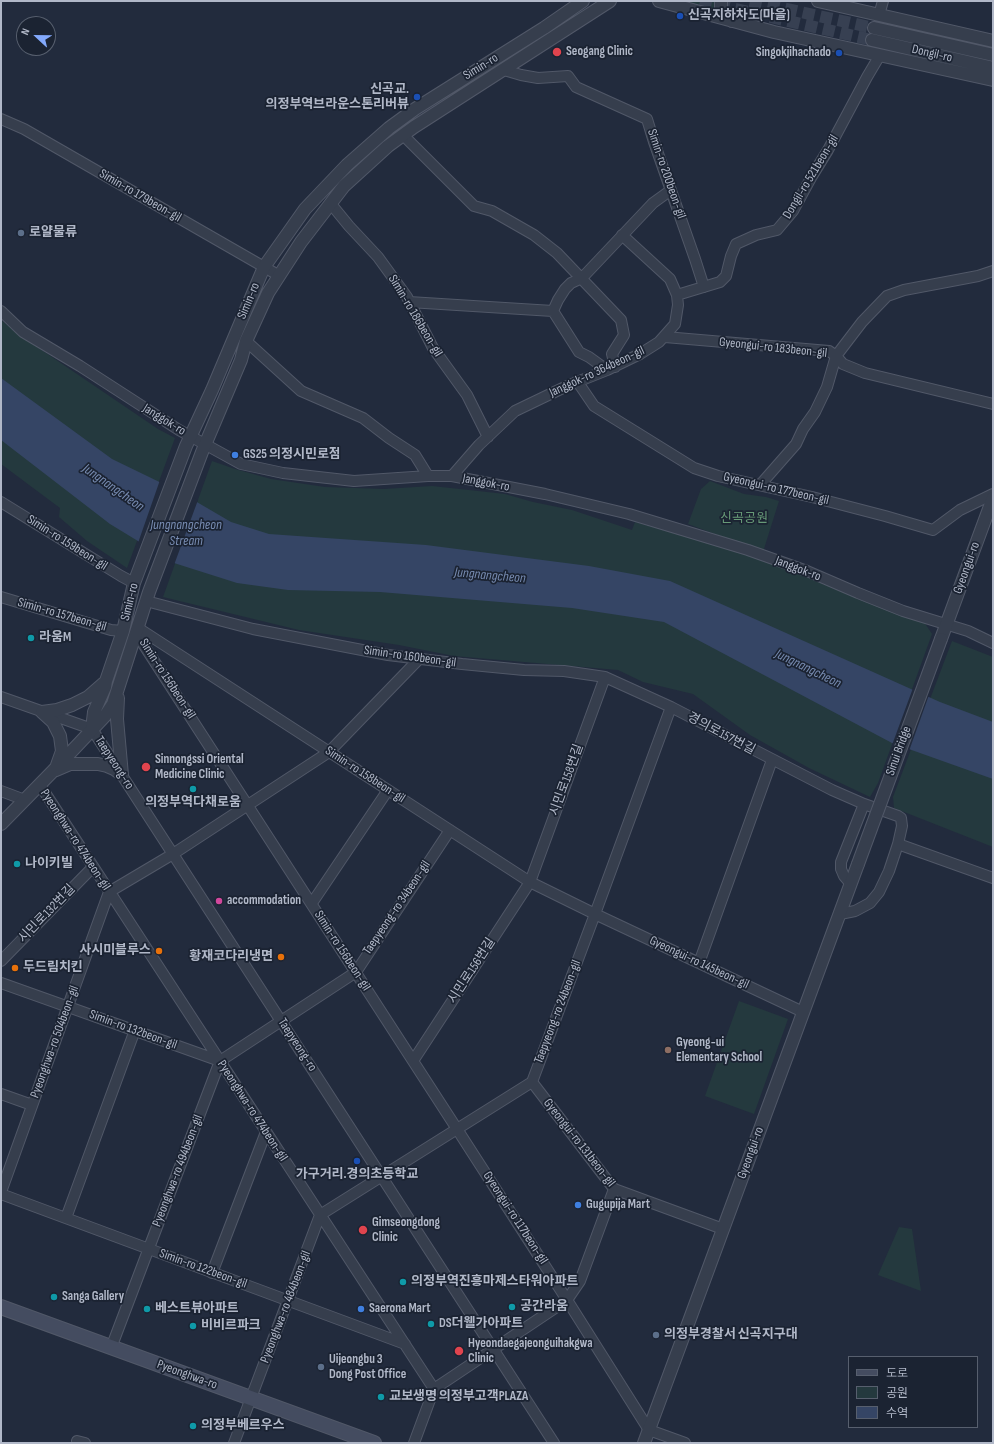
<!DOCTYPE html>
<html>
<head>
<meta charset="utf-8">
<style>
  body { margin:0 }
  #map { position:relative; width:994px; height:1444px; overflow:hidden; background:#222b3d; font-family:"Sofia Sans Condensed","Noto Sans KR",sans-serif }
  canvas { display:block }
  .frame { position:absolute; inset:0; border:2px solid #b1b8c8; pointer-events:none }
  .legend { position:absolute; left:848px; top:1356px; width:130px; height:72px; box-sizing:border-box; background:#1b2332; border:1px solid #575f6e; margin:0; padding:5px 7px; list-style:none; font-size:12px; color:#b1b8c8 }
  .legend li { display:flex; align-items:center; gap:8px; height:20px }
  .legend b { width:20px; border:1px solid #575f6e }
  .north { position:absolute; left:16px; top:16px; width:40px; height:40px; box-sizing:border-box; background:#1b2332; border:1px solid #575f6e; border-radius:50%; rotate:292deg; font-size:11px; font-weight:700; line-height:16px; text-align:center; color:#b1b8c8 }
  .north::after { content:''; display:block; margin:auto; width:14px; height:18px; background:#83a9fc; clip-path:polygon(50% 0,100% 100%,50% 72%,0 100%) }
</style>
</head>
<body>
<div id="map">
<canvas width="994" height="1444"></canvas>
<div class="frame"></div>
<ul class="legend">
<li><b style="height:5px;background:#444c60"></b>도로</li>
<li><b style="height:11px;background:#24393e"></b>공원</li>
<li><b style="height:11px;background:#354565"></b>수역</li>
</ul>
<div class="north">N</div>
</div>
<script>
const ctx = document.querySelector('canvas').getContext('2d');
ctx.lineJoin = 'round';
function fillPath(path, color) { ctx.fillStyle = color; ctx.fill(path, 'evenodd'); }
const poly = rows => new Path2D(rows.map(r => 'M' + r).join(''));
function strokePath(path, color, width, dash) { ctx.strokeStyle = color; ctx.lineWidth = width; ctx.lineCap = dash ? 'butt' : 'round'; ctx.setLineDash(dash || []); ctx.stroke(path); }
function drawText(font, color, halo, rows, align = 'center') {
  ctx.font = font + ' "Sofia Sans Condensed","Noto Sans KR",sans-serif'; ctx.lineWidth = 3.5; ctx.setLineDash([]); ctx.textBaseline = 'middle'; ctx.strokeStyle = halo; ctx.fillStyle = color; for (const [text, x, y, turn = 0] of rows) {
    ctx.save(); ctx.translate(x, y); ctx.rotate((+turn || 0) * Math.PI / 180); ctx.textAlign = isNaN(turn) ? turn : align; if (halo) ctx.strokeText(text, 0, 0); ctx.fillText(text, 0, 0); ctx.restore();
  }
}
fillPath(poly([
  [683,1,718,1,715,10,713,11],
  [1,320,18,334,158,429,175,438,127,568,87,541,59,517,60,508,1,464],
  [212,461,235,469,271,479,325,487,384,489,432,486,478,491,505,494,533,502,572,510,632,530,635,522,750,555,785,567,813,580,924,622,932,634,878,783,870,797,809,768,750,735,693,694,643,682,618,670,454,656,399,645,299,630,163,597],
  [710,481,744,494,766,497,779,501,763,552,688,524,701,489],
  [952,641,993,657,993,847,894,808,893,797],
  [739,1001,788,1019,754,1114,705,1096],
  [899,1227,912,1229,921,1291,878,1275]
]), '#24393e');
fillPath(poly([
  [1,378,112,459,178,491,231,522,269,534,426,545,589,566,670,581,940,702,993,722,993,779,892,743,664,622,572,608,380,592,288,590,237,583,174,563,110,524,1,440]
]), '#354565');
fillPath(poly([
  [160,480,198,500,174,565,138,543],
  [913,688,929,695,909,751,892,745]
]), '#222b3d');
strokePath(poly([
  [700,1,872,40],
  [750,1,874,28]
]), '#374052', 12, [12, 6]);
const minor = poly([
  [879,15,883,1],
  [504,70,521,75,538,78,568,76,576,87,647,119,654,142,695,259,704,287],
  [1,119,24,129,278,275],
  [403,135,474,206,492,211,534,235,557,253,621,320,624,335,612,354,615,367],
  [331,204,349,226,378,257,407,297,433,348,467,395,488,437],
  [677,295,720,282,726,276,731,256,736,244,756,235,777,230,793,211,812,176,828,150,867,77,880,55],
  [409,302,553,311,579,352,589,357,607,370],
  [1,311,23,332,80,366,179,430,241,464,283,473,354,481,428,476,452,476,545,494,629,514,748,550,807,571,858,593,903,611,968,631,993,643],
  [553,311,558,300,565,289,571,283,582,278,653,203,671,190],
  [665,337,829,351,836,356,843,364,865,373,993,404],
  [246,341,301,391,363,418,389,438,415,455,428,476],
  [577,381,594,406,694,468,718,476,812,497,885,516,933,530,960,510,993,494],
  [452,476,479,445,515,411,567,386,607,370,640,354,659,342,675,324,678,305,677,295,670,279,622,235],
  [760,485,796,444,803,429,815,412,827,387,836,356,862,322,887,296,904,290,978,276,993,271],
  [1,502,121,576,134,583],
  [1,597,111,630,123,631],
  [146,601,253,629,388,655,462,664,524,670,564,671,605,677,671,707,832,790,864,804,898,816,901,818,902,826,898,844],
  [138,628,530,882,595,914,803,1012],
  [136,633,457,1129,567,1300,649,1430,685,1443],
  [1,697,92,729,554,1443],
  [40,785,434,1389],
  [1,791,25,800],
  [851,884,844,876,841,869,841,862,864,804],
  [312,903,388,790],
  [840,914,855,911,870,903,879,892,889,871,898,844,993,878],
  [1,961,93,867],
  [699,963,772,760],
  [1,983,220,1061],
  [220,1061,356,972,450,830],
  [413,1061,530,882,605,677],
  [532,1082,614,1189,723,1229],
  [1,1094,32,1105],
  [1,1192,109,892,173,854,329,752,419,659],
  [1,1194,405,1344],
  [66,1218,135,1030],
  [212,1273,266,1132],
  [111,1348,220,1061],
  [434,1389,567,1300,580,1281,614,1189],
  [77,1441,85,1443],
  [234,1443,320,1215,532,1082,595,914,671,707],
  [414,1443,434,1389]
]);
const tertiary = poly([
  [659,1,774,32,993,80],
  [721,1,721,8,722,13,732,21],
  [818,1,993,41],
  [874,28,993,55],
  [872,40,993,68],
  [941,639,993,498],
  [118,698,117,719,122,775],
  [42,712,57,710,72,705,88,697,104,683],
  [42,712,53,722,60,736,62,751,57,765],
  [92,729,94,712,105,687,106,681,123,631,134,583,186,446,212,390,264,267,305,209,347,165,389,128,415,109,544,28,583,1],
  [56,770,70,764,98,764,107,766,114,769,122,775],
  [1,824,53,771,105,716,113,704,149,592,202,452,241,360,246,341,268,293,301,242,344,186,388,146,414,127,610,1],
  [644,1443,858,864]
]);
const secondary = poly([
  [1,1307,374,1443]
]);
strokePath(minor, '#515868', 12);
strokePath(tertiary, '#515868', 14);
strokePath(secondary, '#515868', 16);
strokePath(minor, '#363e4d', 10);
strokePath(tertiary, '#363e4d', 12);
strokePath(secondary, '#444c60', 14);
const tertiaryBridge = poly([
  [858,864,941,639]
]);
strokePath(tertiaryBridge, '#515868', 14, []);
strokePath(tertiaryBridge, '#363e4d', 12);
for (const [x, y, r, color] of [
  [680,16,4,"#1a4fb4"],
  [557,52,5,"#e0444e"],
  [839,53,4,"#1a4fb4"],
  [417,97,4,"#1a4fb4"],
  [21,233,4,"#5c6f8a"],
  [235,455,4,"#3f7fe0"],
  [31,638,4,"#0f9aa8"],
  [146,767,5,"#e0444e"],
  [193,789,4,"#0f9aa8"],
  [17,864,4,"#0f9aa8"],
  [219,901,4,"#d1479c"],
  [159,951,4,"#e8710a"],
  [281,957,4,"#e8710a"],
  [15,968,4,"#e8710a"],
  [668,1050,4,"#8d6e63"],
  [357,1161,4,"#1a4fb4"],
  [578,1205,4,"#3f7fe0"],
  [363,1230,5,"#e0444e"],
  [403,1282,4,"#0f9aa8"],
  [54,1297,4,"#0f9aa8"],
  [512,1307,4,"#0f9aa8"],
  [147,1309,4,"#0f9aa8"],
  [361,1309,4,"#3f7fe0"],
  [431,1324,4,"#0f9aa8"],
  [193,1326,4,"#0f9aa8"],
  [656,1335,4,"#5c6f8a"],
  [459,1351,5,"#e0444e"],
  [321,1367,4,"#5c6f8a"],
  [381,1397,4,"#0f9aa8"],
  [193,1426,4,"#0f9aa8"]
]) { const dot = new Path2D(); dot.arc(x, y, r, 0, 2 * Math.PI); ctx.fillStyle = color; ctx.fill(dot); strokePath(dot, '#1b2332', 1.5); }
drawText('bold 13px', '#b1b8c8', '#1b2332', [
  ["신곡지하차도(마을)",688,16],
  ["Seogang Clinic",566,52],
  ["Singokjihachado",831,53,"right"],
  ["신곡교.",409,90,"right"],
  ["의정부역브라운스톤리버뷰",409,105,"right"],
  ["로얄물류",29,233],
  ["GS25 의정시민로점",243,455],
  ["라움M",39,638],
  ["Sinnongssi Oriental",155,760],
  ["Medicine Clinic",155,775],
  ["의정부역다채로움",193,803,"center"],
  ["나이키빌",25,864],
  ["accommodation",227,901],
  ["사시미블루스",151,951,"right"],
  ["황재코다리냉면",273,957,"right"],
  ["두드림치킨",23,968],
  ["Gyeong-ui",676,1043],
  ["Elementary School",676,1058],
  ["가구거리.경의초등학교",357,1175,"center"],
  ["Gugupija Mart",586,1205],
  ["Gimseongdong",372,1223],
  ["Clinic",372,1238],
  ["의정부역진흥마제스타워아파트",411,1282],
  ["Sanga Gallery",62,1297],
  ["공간라움",520,1307],
  ["베스트뷰아파트",155,1309],
  ["Saerona Mart",369,1309],
  ["DS더웰가아파트",439,1324],
  ["비비르파크",201,1326],
  ["의정부경찰서 신곡지구대",664,1335],
  ["Hyeondaegajeonguihakgwa",468,1344],
  ["Clinic",468,1359],
  ["Uijeongbu 3",329,1360],
  ["Dong Post Office",329,1375],
  ["교보생명 의정부고객PLAZA",389,1397],
  ["의정부베르우스",201,1426]
], 'left');
drawText('13px', '#b1b8c8', '#1b2332', [
  ["Dongil-ro",932,54,13],
  ["Simin-ro",481,67,-32],
  ["Simin-ro 200beon-gil",666,174,71],
  ["Dongil-ro 521beon-gil",811,177,-59],
  ["Simin-ro 179beon-gil",140,196,30],
  ["Simin-ro",249,301,-67],
  ["Simin-ro 186beon-gil",415,316,59],
  ["Gyeongui-ro 183beon-gil",773,348,6],
  ["Janggok-ro 364beon-gil",597,372,-25],
  ["Janggok-ro",164,420,32],
  ["Janggok-ro",486,483,11],
  ["Gyeongui-ro 177beon-gil",776,489,13],
  ["Simin-ro 159beon-gil",67,543,32],
  ["Gyeongui-ro",967,568,-70],
  ["Janggok-ro",798,569,21],
  ["Simin-ro",130,602,-76],
  ["Simin-ro 157beon-gil",62,615,16],
  ["Simin-ro 160beon-gil",410,657,8],
  ["Simin-ro 156beon-gil",167,679,57],
  ["경의로157번길",721,734,28],
  ["Sinui Bridge",899,751,-70],
  ["Taepyeong-ro",114,763,57],
  ["Simin-ro 158beon-gil",365,775,33],
  ["시민로158번길",567,780,-70],
  ["Pyeonghwa-ro 474beon-gil",75,840,57],
  ["Taepyeong-ro 34beon-gil",397,908,-56],
  ["시민로132번길",47,914,-46],
  ["Simin-ro 156beon-gil",342,951,57],
  ["Gyeongui-ro 145beon-gil",699,963,25],
  ["시민로156번길",472,971,-57],
  ["Taepyeong-ro 24beon-gil",558,1012,-69],
  ["Simin-ro 132beon-gil",133,1030,20],
  ["Pyeonghwa-ro 504beon-gil",55,1042,-70],
  ["Taepyeong-ro",297,1045,57],
  ["Pyeonghwa-ro 474beon-gil",252,1111,57],
  ["Gyeongui-ro 131beon-gil",579,1143,52],
  ["Gyeongui-ro",751,1153,-70],
  ["Pyeonghwa-ro 494beon-gil",178,1171,-69],
  ["Gyeongui-ro 117beon-gil",515,1218,57],
  ["Simin-ro 122beon-gil",203,1269,20],
  ["Pyeonghwa-ro 484beon-gil",286,1307,-69],
  ["Pyeonghwa-ro",187,1375,20]
]);
drawText('13px', '#679a77', '#1b2332', [
  ["신곡공원",744,519]
]);
drawText('italic 14px', '#788cb2', '#1b2332', [
  ["Jungnangcheon",113,488,35],
  ["Jungnangcheon",186,525],
  ["Stream",186,541],
  ["Jungnangcheon",490,576,5],
  ["Jungnangcheon",808,669,26]
]);
</script>
</body>
</html>
